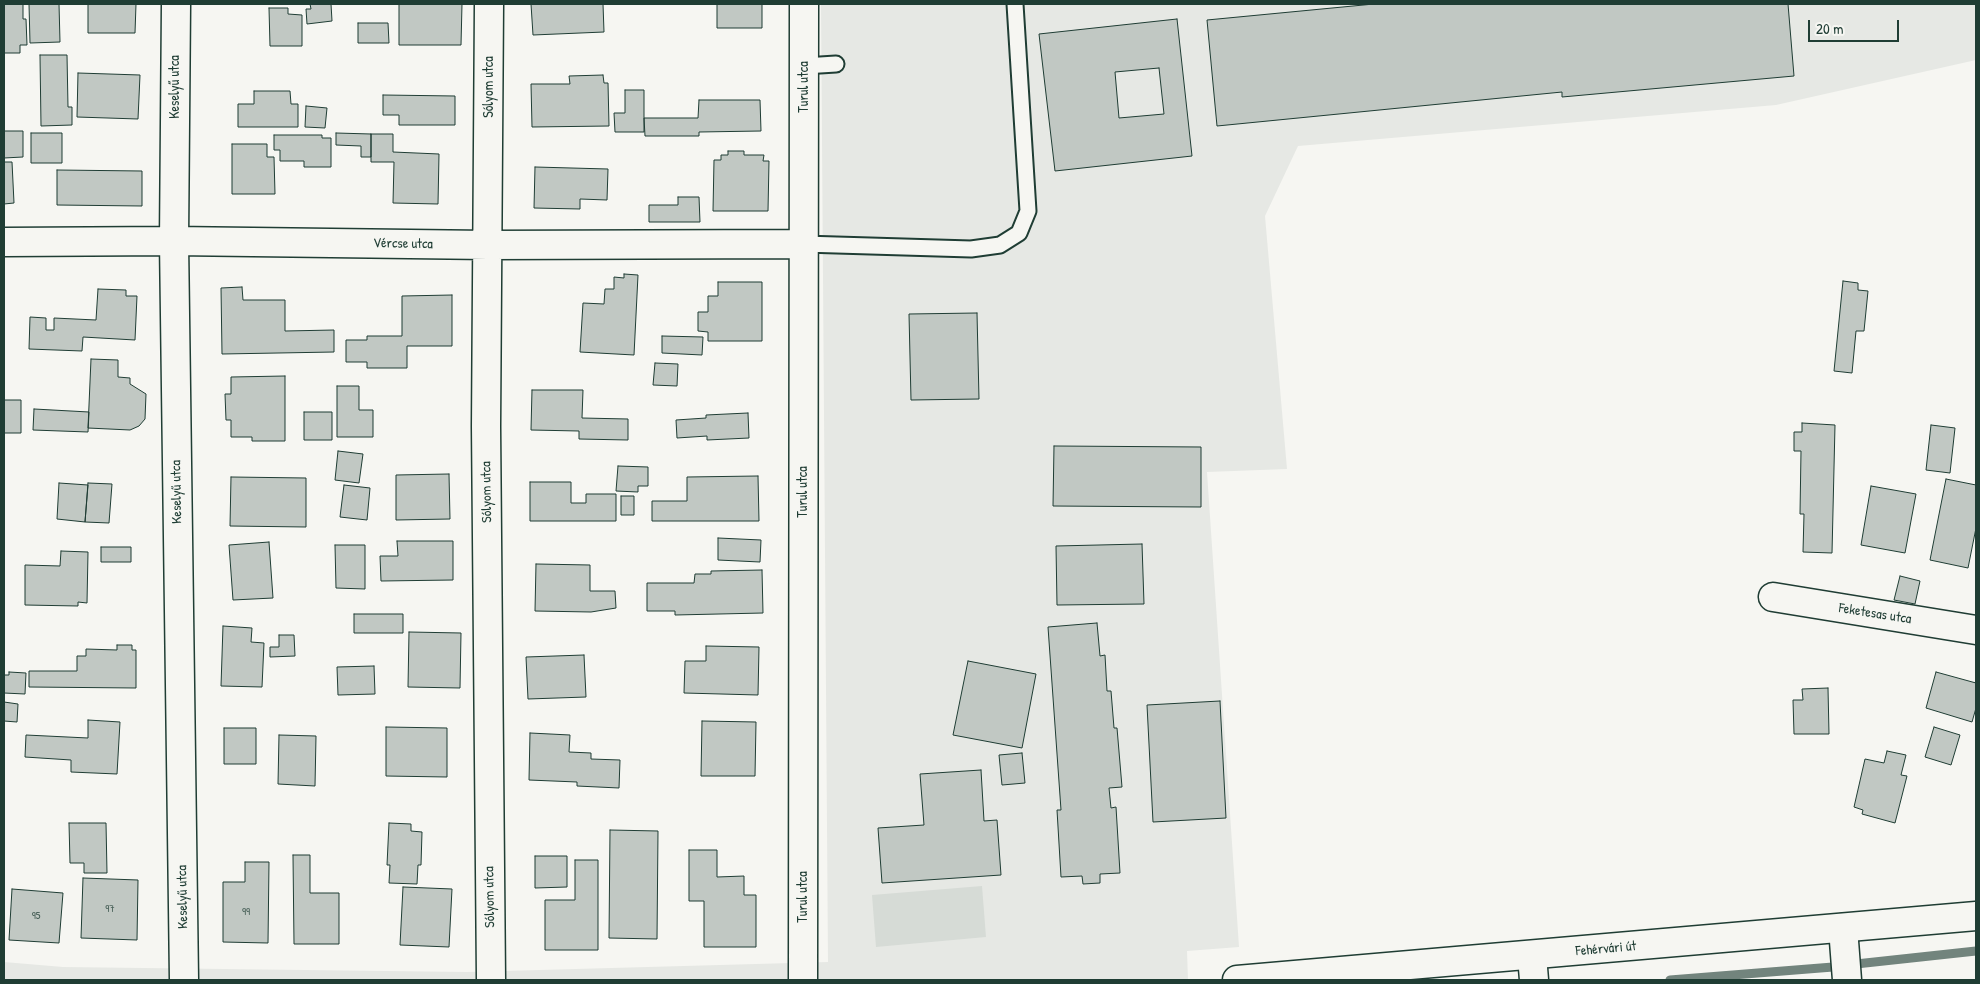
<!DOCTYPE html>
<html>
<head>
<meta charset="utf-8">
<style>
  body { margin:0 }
  #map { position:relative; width:1980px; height:984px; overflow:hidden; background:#f6f6f2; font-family:"Patrick Hand",sans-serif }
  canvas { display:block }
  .frame { position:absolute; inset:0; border:5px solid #1f3d34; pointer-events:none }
  .scale { position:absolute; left:1808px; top:20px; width:91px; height:22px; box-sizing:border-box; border:2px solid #1f3d34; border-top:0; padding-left:6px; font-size:15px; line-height:18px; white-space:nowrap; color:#1f3d34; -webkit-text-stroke:4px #f6f6f2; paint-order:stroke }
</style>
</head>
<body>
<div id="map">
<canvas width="1980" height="984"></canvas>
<div class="frame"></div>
<div class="scale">20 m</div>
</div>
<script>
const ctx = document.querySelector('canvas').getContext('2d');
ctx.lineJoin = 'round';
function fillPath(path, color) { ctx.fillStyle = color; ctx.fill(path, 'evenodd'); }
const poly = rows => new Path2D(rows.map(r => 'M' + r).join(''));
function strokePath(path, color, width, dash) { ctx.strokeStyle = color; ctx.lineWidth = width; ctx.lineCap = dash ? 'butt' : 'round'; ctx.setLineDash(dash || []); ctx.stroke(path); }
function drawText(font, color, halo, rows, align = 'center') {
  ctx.font = font + ' "Patrick Hand",sans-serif'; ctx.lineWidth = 4.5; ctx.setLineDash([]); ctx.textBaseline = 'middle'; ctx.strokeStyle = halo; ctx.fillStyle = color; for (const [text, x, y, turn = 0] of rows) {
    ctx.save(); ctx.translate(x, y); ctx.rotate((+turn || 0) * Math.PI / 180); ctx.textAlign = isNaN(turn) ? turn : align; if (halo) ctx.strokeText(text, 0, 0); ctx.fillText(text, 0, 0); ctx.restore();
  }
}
fillPath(poly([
  [821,4,1976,4,1976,60,1776,105,1298,146,1265,216,1287,469,1207,472,1239,947,1187,951,1188,980,4,980,4,962,63,967,467,972,828,962]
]), '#e6e8e4');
fillPath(poly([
  [982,886,986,937,876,947,872,895]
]), '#d6dbd6');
strokePath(poly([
  [1856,964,1976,951],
  [1670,980,1833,967]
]), '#72847d', 9);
const building = poly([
  [4,4,23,4,23,19,26,19,27,45,20,45,20,53,4,53,4,4],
  [29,4,59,4,60,42,30,43,29,4],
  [88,4,136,4,135,33,88,33,88,4],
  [310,4,331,4,332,21,307,24,306,9,311,9,310,4],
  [399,4,462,4,461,45,399,45,399,4],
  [531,4,603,4,604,32,533,35,531,4],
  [717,4,762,4,762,28,717,28,717,4],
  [1374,4,1788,4,1794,76,1562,97,1562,92,1217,126,1207,20,1374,4],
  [269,8,288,8,288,14,302,15,302,46,270,46,269,8],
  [1177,19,1192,156,1055,171,1039,34,1177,19],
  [1159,68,1164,114,1119,118,1115,72,1159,68],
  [358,23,388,23,389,43,358,43,358,23],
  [40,55,67,55,68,107,72,107,72,125,41,126,40,55],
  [78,73,140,75,138,119,77,117,78,73],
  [603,75,604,83,608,83,609,126,532,127,531,84,570,84,569,76,603,75],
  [625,90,644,90,644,132,615,132,614,113,625,113,625,90],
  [254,91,290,91,291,104,298,104,298,127,238,127,238,104,254,104,254,91],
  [383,95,455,96,455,125,399,125,399,115,383,115,383,95],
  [699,100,760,100,761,131,699,132,699,136,645,136,644,118,698,118,699,100],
  [306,106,327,108,325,128,305,127,306,106],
  [4,131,23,131,23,157,4,158,4,131],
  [31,133,62,133,62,163,31,163,31,133],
  [336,133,371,134,371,157,361,157,361,146,336,145,336,133],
  [371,134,393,134,393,152,439,154,438,204,393,203,394,162,371,162,371,134],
  [274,135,322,135,322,138,331,138,331,167,304,167,304,161,280,161,280,150,274,150,274,135],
  [232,144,267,144,267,157,274,157,275,194,232,194,232,144],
  [728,151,744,151,744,155,764,155,763,161,769,161,768,211,713,211,714,160,721,160,721,155,728,155,728,151],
  [4,162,12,162,14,203,4,204,4,162],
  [535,167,608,169,607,200,580,199,580,209,534,208,535,167],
  [57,170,142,171,142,206,57,205,57,170],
  [678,197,699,197,700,222,649,222,649,205,678,205,678,197],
  [624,274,638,275,634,355,580,352,583,303,604,304,605,289,614,289,614,277,624,278,624,274],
  [1843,281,1858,283,1858,290,1868,291,1864,331,1856,331,1852,373,1834,371,1843,281],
  [718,282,762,282,762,341,708,341,708,332,698,331,698,312,708,312,708,296,718,296,718,282],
  [242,287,243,300,285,300,285,331,334,330,334,352,222,354,221,288,242,287],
  [98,289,126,290,126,296,137,296,135,340,83,337,82,351,29,349,30,317,46,318,46,330,54,330,54,318,96,320,98,289],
  [452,295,452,346,407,346,407,368,367,368,367,362,346,362,346,340,367,340,367,336,402,336,402,296,452,295],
  [977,313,979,399,911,400,909,314,977,313],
  [662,336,703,337,702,355,662,353,662,336],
  [91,359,118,360,118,377,130,378,130,384,146,394,145,419,139,426,130,430,88,428,91,359],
  [655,363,678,364,677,386,653,385,655,363],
  [285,376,285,441,252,441,252,437,231,437,231,420,226,420,225,394,231,394,231,377,285,376],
  [337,386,359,386,359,410,373,410,373,437,337,437,337,386],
  [532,390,583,390,582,418,628,419,628,440,579,439,579,431,531,430,532,390],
  [4,400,21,400,21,433,4,433,4,400],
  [34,409,89,412,88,432,33,430,34,409],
  [304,412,332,412,332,440,304,440,304,412],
  [748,413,749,438,707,440,707,436,677,438,676,420,706,418,706,415,748,413],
  [1802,423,1835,425,1832,553,1803,552,1804,514,1800,514,1801,451,1794,451,1794,432,1802,432,1802,423],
  [1931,425,1955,428,1950,473,1926,470,1931,425],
  [1054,446,1201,447,1201,507,1053,506,1054,446],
  [338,451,363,454,359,483,335,480,338,451],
  [618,466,648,467,648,486,638,486,638,492,616,491,618,466],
  [449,474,450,519,396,520,396,475,449,474],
  [758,476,759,521,652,521,652,501,687,501,687,477,758,476],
  [231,477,306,478,306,527,230,526,231,477],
  [1946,479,1976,485,1976,528,1968,568,1930,560,1946,479],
  [530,482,571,482,571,503,586,503,586,494,616,494,616,521,530,521,530,482],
  [59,483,88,485,85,522,57,519,59,483],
  [88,483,112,484,109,523,85,522,88,483],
  [344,485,370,488,367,520,340,517,344,485],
  [1871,486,1916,494,1905,553,1861,545,1871,486],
  [621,496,634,496,634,515,621,515,621,496],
  [718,538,761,540,760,562,718,560,718,538],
  [397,541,453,541,453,580,381,581,380,556,398,556,397,541],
  [269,542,273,598,233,600,229,545,269,542],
  [1142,544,1144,604,1057,605,1056,546,1142,544],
  [335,545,365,545,365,589,336,588,335,545],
  [101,547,131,547,131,562,101,562,101,547],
  [61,551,88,552,87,603,78,602,78,606,25,605,25,565,60,566,61,551],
  [536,564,590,565,590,591,615,591,616,608,591,612,535,611,536,564],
  [762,570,763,613,675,615,675,611,647,611,647,583,694,583,695,574,711,574,711,571,762,570],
  [1900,576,1920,581,1915,604,1894,600,1900,576],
  [354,614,403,614,403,633,354,633,354,614],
  [1097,623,1100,656,1105,655,1107,691,1111,691,1114,728,1117,728,1122,787,1109,788,1111,808,1116,807,1120,873,1100,874,1100,883,1083,884,1082,876,1061,877,1057,810,1061,810,1048,627,1097,623],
  [223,626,252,628,251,642,264,643,262,687,221,686,223,626],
  [409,632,461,633,460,688,408,687,409,632],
  [279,635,294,635,295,656,270,657,270,647,279,647,279,635],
  [117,645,132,645,132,650,136,650,136,688,29,687,29,671,77,671,77,656,86,656,86,649,117,650,117,645],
  [706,646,759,647,758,695,684,693,685,661,706,661,706,646],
  [584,655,586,697,528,699,526,657,584,655],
  [968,661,1036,674,1022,748,953,735,968,661],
  [374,666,375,694,338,695,337,667,374,666],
  [9,672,26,673,25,694,4,693,4,675,9,675,9,672],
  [1936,672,1976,683,1976,708,1972,722,1926,708,1936,672],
  [1828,688,1829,734,1794,734,1793,700,1803,700,1802,689,1828,688],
  [1220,701,1226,818,1153,822,1147,705,1220,701],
  [4,702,18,704,17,722,4,721,4,702],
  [88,720,120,722,117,774,71,772,71,760,25,757,26,735,88,738,88,720],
  [702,721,756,722,755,776,701,776,702,721],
  [386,727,447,728,447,777,386,776,386,727],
  [1934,727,1960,735,1951,765,1925,757,1934,727],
  [224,728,256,728,256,764,224,764,224,728],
  [530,733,570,735,569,752,591,753,591,759,620,760,619,788,577,786,577,782,529,780,530,733],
  [279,735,316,736,315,786,278,784,279,735],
  [1887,751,1906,755,1901,775,1907,776,1895,823,1862,814,1863,810,1854,807,1865,759,1884,763,1887,751],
  [1022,753,1025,783,1002,785,999,755,1022,753],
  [981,770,984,821,997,820,1001,875,882,883,878,828,924,825,920,774,981,770],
  [69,823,106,823,107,873,84,873,84,863,70,863,69,823],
  [389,823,411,824,411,831,422,832,421,865,418,865,417,884,389,883,390,865,387,865,389,823],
  [610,830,658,831,657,939,609,938,610,830],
  [689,850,717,850,717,877,744,876,744,895,756,895,756,947,704,947,704,901,689,901,689,850],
  [293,855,310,855,310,893,339,893,339,944,294,944,293,855],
  [535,856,567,856,567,887,535,888,535,856],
  [575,860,598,860,598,950,545,950,545,900,575,900,575,860],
  [245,862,269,862,268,943,223,942,223,882,245,882,245,862],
  [83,878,138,880,137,940,81,938,83,878],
  [403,887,452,889,449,947,400,945,403,887],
  [12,889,63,893,59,943,9,940,12,889]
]);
fillPath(building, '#c1c8c3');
strokePath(building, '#1f3d34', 1);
const service = poly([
  [804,66,836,64],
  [803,244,971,249,1000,245,1019,233,1028,211,1015,4]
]);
const minor = poly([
  [176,4,174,241,184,980],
  [489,4,486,426,491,980],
  [4,242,174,241,488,245,803,244],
  [1773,597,1976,630],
  [1843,928,1847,980],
  [1532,956,1534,980],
  [803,980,804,4]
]);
const secondary = poly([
  [1237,980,1976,916]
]);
strokePath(service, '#1f3d34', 19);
strokePath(minor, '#1f3d34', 31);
strokePath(secondary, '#1f3d34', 31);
strokePath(service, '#f6f6f2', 15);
strokePath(minor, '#f6f6f2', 28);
strokePath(secondary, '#f6f6f2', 28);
drawText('11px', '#486058', null, [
  ["97",110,909],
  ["99",246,912],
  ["95",36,916]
]);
drawText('14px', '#1f3d34', '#f6f6f2', [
  ["Keselyű utca",175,87,-90],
  ["Sólyom utca",489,87,-90],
  ["Turul utca",804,87,-90],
  ["Vércse utca",403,244,1],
  ["Keselyű utca",177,492,-91],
  ["Sólyom utca",487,492,-91],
  ["Turul utca",803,492,-90],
  ["Feketesas utca",1875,614,9],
  ["Keselyű utca",183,897,-91],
  ["Sólyom utca",490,897,-91],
  ["Turul utca",803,897,-90],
  ["Fehérvári út",1606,949,-5]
]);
</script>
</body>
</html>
